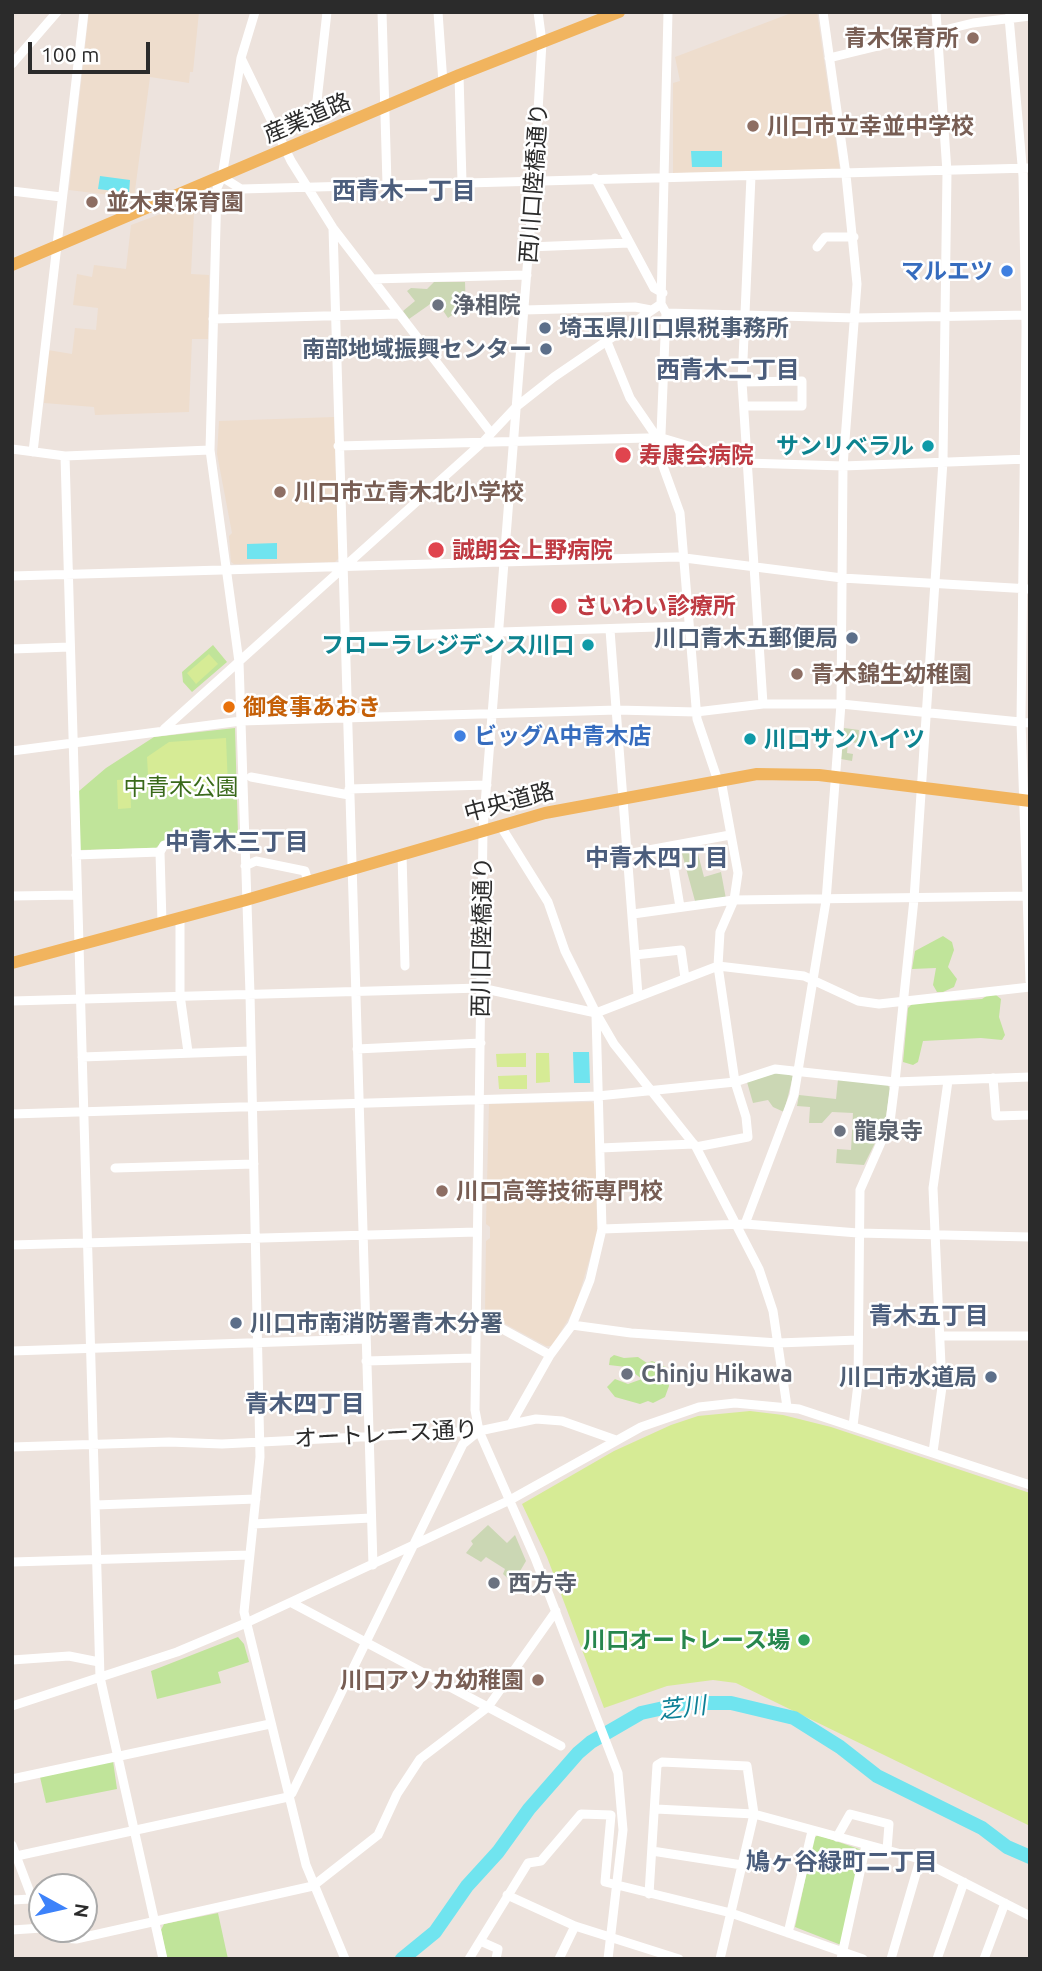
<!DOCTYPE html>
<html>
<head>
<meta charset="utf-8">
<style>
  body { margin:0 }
  #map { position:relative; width:1042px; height:1971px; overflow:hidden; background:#ede3dd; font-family:Ubuntu,sans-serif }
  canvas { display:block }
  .frame { position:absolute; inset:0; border:14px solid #2b2b2b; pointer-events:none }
  .north { position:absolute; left:28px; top:1873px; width:70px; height:70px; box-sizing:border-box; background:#fff; border:2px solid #aaa; border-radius:50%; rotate:98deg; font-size:19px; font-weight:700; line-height:28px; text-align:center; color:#2b2b2b }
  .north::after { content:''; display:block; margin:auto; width:24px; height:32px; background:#3d82fa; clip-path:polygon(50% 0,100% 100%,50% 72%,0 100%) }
  .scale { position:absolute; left:28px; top:42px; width:122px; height:32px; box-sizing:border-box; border:4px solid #2b2b2b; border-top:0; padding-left:9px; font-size:21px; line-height:24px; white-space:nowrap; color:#2b2b2b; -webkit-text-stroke:5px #fff; paint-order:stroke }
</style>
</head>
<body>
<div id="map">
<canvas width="1042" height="1971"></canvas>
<div class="frame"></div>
<div class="north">N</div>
<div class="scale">100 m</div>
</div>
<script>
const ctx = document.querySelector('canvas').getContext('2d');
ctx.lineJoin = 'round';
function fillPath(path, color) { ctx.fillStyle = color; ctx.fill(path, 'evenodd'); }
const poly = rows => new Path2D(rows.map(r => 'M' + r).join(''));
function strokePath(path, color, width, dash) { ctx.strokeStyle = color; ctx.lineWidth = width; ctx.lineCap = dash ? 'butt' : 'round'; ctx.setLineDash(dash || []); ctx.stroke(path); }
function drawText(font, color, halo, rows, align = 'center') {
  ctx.font = font + ' Ubuntu,"Noto Sans JP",sans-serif'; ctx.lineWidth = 5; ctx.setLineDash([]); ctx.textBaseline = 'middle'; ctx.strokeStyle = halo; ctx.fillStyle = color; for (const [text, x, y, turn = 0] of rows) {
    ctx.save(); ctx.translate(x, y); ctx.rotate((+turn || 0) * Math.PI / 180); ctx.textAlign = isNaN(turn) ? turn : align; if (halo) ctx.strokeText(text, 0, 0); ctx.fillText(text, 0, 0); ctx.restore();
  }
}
fillPath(poly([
  [89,12,199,12,193,72,190,72,189,83,150,77,134,198,69,190],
  [794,12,817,12,840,170,673,173,673,83,680,81,675,57],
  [190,203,194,212,191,274,209,275,208,339,192,339,189,412,95,415,94,407,44,403,48,350,72,354,75,328,96,330,98,308,73,305,77,274,92,277,94,265,126,269,131,225],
  [334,417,339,558,335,562,234,564,231,562,229,536,232,533,217,454,219,421],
  [592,1102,595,1105,597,1234,575,1308,552,1346,546,1346,485,1313,486,1241,490,1238,490,1227,486,1224,489,1104]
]), '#eeddcd');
fillPath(poly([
  [213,645,227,662,192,692,183,682,182,672],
  [235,728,238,834,236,837,162,842,156,848,80,850,79,791,106,768,154,737],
  [943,936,952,942,954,950,948,967,957,979,954,987,943,992,937,992,933,985,936,968,912,969,915,951],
  [988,995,996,995,1001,999,999,1017,1005,1035,1002,1040,981,1038,923,1041,918,1062,913,1065,903,1062,908,1008,912,1004,982,999],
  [614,1355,624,1358,638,1357,647,1363,652,1361,666,1367,669,1386,665,1397,653,1403,648,1401,640,1404,615,1397,607,1387,615,1379,628,1384,642,1379,626,1367,609,1365,610,1358],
  [238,1637,244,1644,249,1662,218,1672,221,1683,157,1699,151,1671],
  [113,1761,117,1789,46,1803,40,1777],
  [818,1835,862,1850,841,1945,795,1927,814,1838],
  [218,1913,228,1959,167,1959,161,1930,164,1924]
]), '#c0e49a');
fillPath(poly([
  [434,282,465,282,466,314,461,309,448,318,436,300,409,319,403,311,415,301,407,291,411,288,427,289],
  [844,728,859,730,858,743,848,742,847,753,853,754,852,761,841,759],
  [687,845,690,856,698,854,704,877,721,872,726,899,695,901,680,846],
  [779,1072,793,1076,784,1112,773,1107,768,1100,753,1103,747,1082],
  [838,1079,888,1085,890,1089,885,1123,864,1165,836,1163,837,1149,851,1150,853,1113,832,1112,822,1123,809,1123,810,1107,797,1106,799,1095,836,1099],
  [488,1525,507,1543,515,1535,526,1561,513,1583,503,1574,505,1569,486,1557,481,1562,466,1553,473,1544,471,1541]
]), '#cbd7b4');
fillPath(poly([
  [209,654,218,664,196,684,187,673],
  [226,738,228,787,149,792,147,757,169,742],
  [130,779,131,808,118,809,117,780],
  [526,1053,526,1067,497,1067,496,1054],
  [536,1053,549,1053,550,1082,536,1083],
  [527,1075,527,1089,499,1089,498,1076],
  [750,1411,783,1415,831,1427,1030,1493,1030,1826,736,1683,713,1680,667,1686,604,1708,547,1557,522,1504,614,1451,671,1425,698,1416]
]), '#d6eb95');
fillPath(poly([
  [691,151,722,151,722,167,692,167],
  [100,176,130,180,129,193,98,189],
  [277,543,277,559,247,559,247,544],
  [573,1052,589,1052,590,1083,574,1083]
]), '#70e4ef');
strokePath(poly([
  [402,1959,435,1932,467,1886,498,1852,529,1809,578,1753,591,1742,641,1713,686,1703,731,1703,794,1718,840,1747,877,1776,982,1828,1007,1847,1030,1857]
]), '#70e4ef', 14);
strokePath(poly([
  [255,12,241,58,222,177,217,188,210,450,239,662,250,994,260,1457,244,1612,306,1865,345,1959],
  [382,12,387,184],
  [438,12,443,83],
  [538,12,542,42,534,180,483,830,475,1410,479,1431,535,1558,618,1773,623,1830,608,1959],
  [668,12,661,304,666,313,660,458,680,513,697,719,718,781],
  [1009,17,1023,176,1026,327,1021,722,1030,981],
  [241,58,291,161,333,228,491,433],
  [829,58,973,23,1030,16],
  [12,64,57,12],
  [459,75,462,182],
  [318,137,314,127,327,12],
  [751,176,742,382,763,704],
  [222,177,241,189,1030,168],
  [595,178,654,288,663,293],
  [12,191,61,197],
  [333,228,373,1565],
  [529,247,629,243],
  [817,247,825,237,854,237],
  [372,279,527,275],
  [524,310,635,307,651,310],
  [666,313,856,318,1030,315],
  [213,319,398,314],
  [607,342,630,398,654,433,662,438],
  [742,382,802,381,802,406,744,406],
  [338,446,647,438,662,438,746,463,843,466,1028,459],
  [12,449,65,456,210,450],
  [33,452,84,12],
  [65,456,100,1677,163,1959],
  [12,576,677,557,842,578,1030,589],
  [610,630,638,995],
  [345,637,688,626],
  [12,649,70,647],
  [164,729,483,442,516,407,554,377,661,304],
  [12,751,241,721,617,710,696,712,763,704,841,704,1030,723],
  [251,777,349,795],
  [349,789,487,785],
  [500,825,548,902,565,951,596,1013,614,1044,696,1147,759,1269,773,1311,787,1407],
  [670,846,680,907],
  [160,852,162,923],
  [402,854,405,966],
  [627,854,730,835],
  [76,855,160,852,164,845,245,839],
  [245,866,256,861,305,871,308,882],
  [12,896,77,895],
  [633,914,734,900,1030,896],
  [180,919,180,995,188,1052],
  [635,955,681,950,685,978],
  [12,1001,481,988,596,1013,718,966,804,976,858,1001,879,1004,1030,987],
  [357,1049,481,1043],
  [82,1057,251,1051],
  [993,1078,996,1116,1030,1115],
  [12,1114,598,1096,735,1082,775,1069,895,1082,1030,1077],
  [696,1147,748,1137,746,1117,735,1082,718,966,720,932,734,900,738,873,721,780],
  [600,1148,694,1144],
  [115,1168,254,1164],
  [745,1224,794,1095,826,901,841,704,843,466,857,284,846,175,823,12],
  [602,1229,745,1224,858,1233,1030,1237],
  [12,1245,477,1232],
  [475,1314,550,1355],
  [572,1325,631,1333,778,1343,858,1340],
  [940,1336,1030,1336],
  [12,1351,365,1339],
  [366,1361,474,1358],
  [512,1422,550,1355,572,1325,590,1280,602,1229,596,1015],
  [853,1426,858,1384,860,1190,890,1122,895,1082,914,899,943,461,947,172,936,12],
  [12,1447,169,1442,222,1444,479,1431,536,1419,562,1421,616,1440],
  [933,1452,942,1387,933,1188,948,1081],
  [96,1505,256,1499],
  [253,1524,371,1518],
  [12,1562,250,1555],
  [292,1603,561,1746],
  [12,1660,69,1656,99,1662],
  [12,1706,177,1652,246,1623,510,1500,641,1427,699,1407,735,1403,799,1409,1030,1485],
  [12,1779,270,1724],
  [656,1809,754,1814,916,1858,1030,1916],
  [837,1837,850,1814,889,1824,887,1850],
  [12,1845,42,1924],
  [652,1851,742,1865],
  [12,1857,288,1797,292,1793,463,1444,479,1431],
  [649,1894,657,1765,662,1762,747,1766,754,1814,720,1959],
  [507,1895,575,1926,679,1959],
  [12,1900,31,1899],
  [47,1929,59,1938,76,1939,313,1886,378,1835,397,1794,420,1759,488,1707,556,1611],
  [12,1930,42,1928],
  [788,1933,812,1831],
  [480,1941,498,1949,496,1959],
  [469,1959,528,1863,541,1861,581,1814,611,1815,605,1882,731,1913,863,1959],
  [559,1959,575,1926],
  [841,1959,866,1845],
  [891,1959,920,1860],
  [937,1959,964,1882],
  [984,1959,1005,1903]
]), '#fff', 9);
strokePath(poly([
  [12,265,459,75,619,12],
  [12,963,246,900,545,813,757,774,819,775,1030,801]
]), '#f1b45e', 12);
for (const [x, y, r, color] of [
  [973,38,7,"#8d6e63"],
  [753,126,7,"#8d6e63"],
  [92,202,7,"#8d6e63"],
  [1007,271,7,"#3f7fe0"],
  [438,305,7,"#6b7280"],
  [545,328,7,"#5c6f8a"],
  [546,349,7,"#5c6f8a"],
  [928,446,7,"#0f9aa8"],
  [623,455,9,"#e0444e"],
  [280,492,7,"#8d6e63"],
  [436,550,9,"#e0444e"],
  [559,606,9,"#e0444e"],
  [852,638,7,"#5c6f8a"],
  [588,645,7,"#0f9aa8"],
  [797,674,7,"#8d6e63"],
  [229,707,7,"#e8710a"],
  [460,736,7,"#3f7fe0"],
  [750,739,7,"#0f9aa8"],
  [840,1131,7,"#6b7280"],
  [442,1191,7,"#8d6e63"],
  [236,1323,7,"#5c6f8a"],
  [627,1374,7,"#6b7280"],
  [991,1377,7,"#5c6f8a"],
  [494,1583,7,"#6b7280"],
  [804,1640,7,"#2e9e5b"],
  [538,1680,7,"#8d6e63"]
]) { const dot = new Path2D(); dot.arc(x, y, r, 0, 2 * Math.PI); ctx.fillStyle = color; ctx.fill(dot); strokePath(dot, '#fff', 2.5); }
drawText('bold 23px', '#785e54', '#fff', [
  ["青木保育所",959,38,"right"],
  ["川口市立幸並中学校",767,126],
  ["並木東保育園",106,202],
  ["川口市立青木北小学校",294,492],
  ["青木錦生幼稚園",811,674],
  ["川口高等技術専門校",456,1191],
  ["川口アソカ幼稚園",524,1680,"right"]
], 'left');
drawText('23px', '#2b2b2b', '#fff', [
  ["産業道路",307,118,-23],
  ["西川口陸橋通り",534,183,-86],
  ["中央道路",509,802,-15],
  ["西川口陸橋通り",482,937,-89],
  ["オートレース通り",386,1434,-3]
]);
drawText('bold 23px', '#366cbe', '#fff', [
  ["マルエツ",993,271],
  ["ビッグA中青木店",474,736,"left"]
], 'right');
drawText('bold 23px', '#5b616d', '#fff', [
  ["浄相院",452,305],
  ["龍泉寺",854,1131],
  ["Chinju Hikawa",641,1374],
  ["西方寺",508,1583]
], 'left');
drawText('bold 23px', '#4e5e75', '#fff', [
  ["埼玉県川口県税事務所",559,328,"left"],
  ["南部地域振興センター",532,349],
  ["川口青木五郵便局",838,638],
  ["川口市南消防署青木分署",250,1323,"left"],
  ["川口市水道局",977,1377]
], 'right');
drawText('bold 23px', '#0d838f', '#fff', [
  ["サンリベラル",914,446],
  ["フローラレジデンス川口",574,645],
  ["川口サンハイツ",764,739,"left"]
], 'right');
drawText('bold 23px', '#be3a42', '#fff', [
  ["寿康会病院",639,455],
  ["誠朗会上野病院",452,550],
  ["さいわい診療所",575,606]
], 'left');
drawText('bold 23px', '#c56008', '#fff', [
  ["御食事あおき",243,707]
], 'left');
drawText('23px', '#39691a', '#fff', [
  ["中青木公園",181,787]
]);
drawText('bold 23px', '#27864d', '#fff', [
  ["川口オートレース場",790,1640]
], 'right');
drawText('bold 24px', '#4b5d7c', '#fff', [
  ["西青木一丁目",404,191],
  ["西青木二丁目",728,370],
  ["中青木三丁目",237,842],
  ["中青木四丁目",657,858],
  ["青木五丁目",929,1316],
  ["青木四丁目",305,1404],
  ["鳩ヶ谷緑町二丁目",842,1862]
]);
drawText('italic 24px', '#0d8096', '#fff', [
  ["芝川",682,1708,-7]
]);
</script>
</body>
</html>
